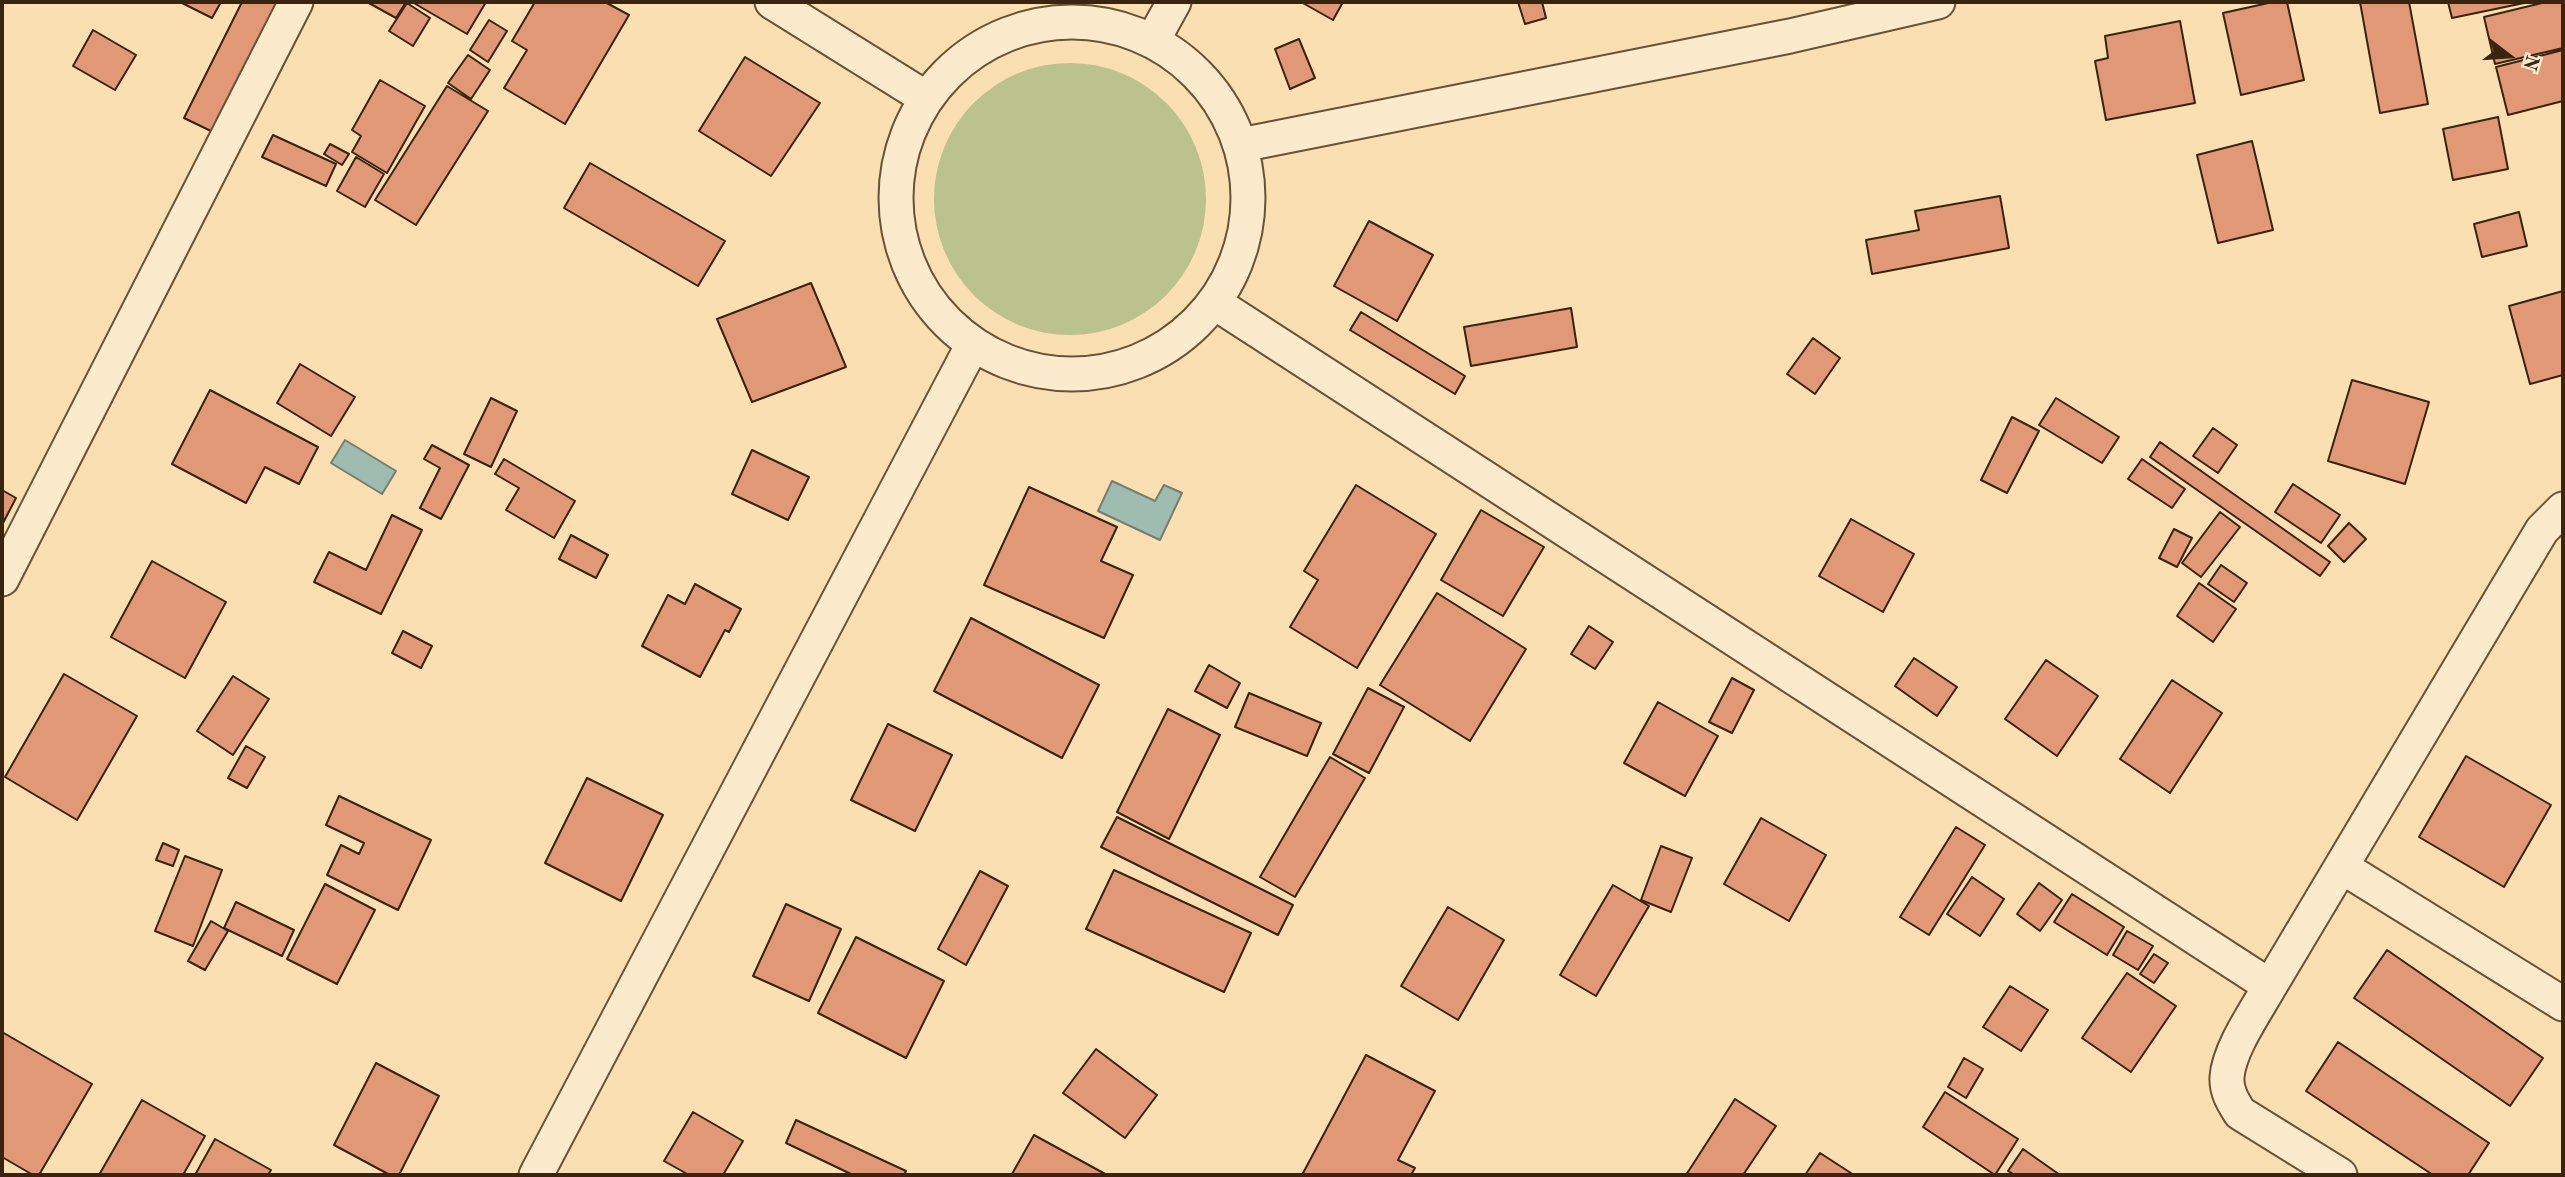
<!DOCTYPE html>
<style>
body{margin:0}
#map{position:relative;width:2565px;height:1177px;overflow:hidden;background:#f9dfb1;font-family:"Old Standard TT",serif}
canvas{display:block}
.frame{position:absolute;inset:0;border:4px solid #39240f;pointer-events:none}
.north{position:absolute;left:2474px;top:21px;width:70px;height:70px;-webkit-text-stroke:5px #fbeacc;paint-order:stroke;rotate:107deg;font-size:19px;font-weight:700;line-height:28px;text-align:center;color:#39240f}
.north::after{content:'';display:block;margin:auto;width:24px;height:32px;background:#39240f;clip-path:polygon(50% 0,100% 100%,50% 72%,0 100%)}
</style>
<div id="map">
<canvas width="2565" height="1177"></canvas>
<div class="frame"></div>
<div class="north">N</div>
</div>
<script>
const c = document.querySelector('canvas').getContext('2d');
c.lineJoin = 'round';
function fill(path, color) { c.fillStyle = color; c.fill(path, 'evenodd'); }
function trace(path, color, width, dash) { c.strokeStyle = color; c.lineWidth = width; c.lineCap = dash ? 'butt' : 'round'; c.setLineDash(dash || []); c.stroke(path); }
fill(new Path2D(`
 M934 199a136 136 0 1 1 272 0a136 136 0 1 1-272 0Z`), '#bcc28c');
const water = new Path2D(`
 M345,440L396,471L382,494L331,463Z
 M1112,481L1155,501L1164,485L1182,493L1160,540L1098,511Z`);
fill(water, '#9ebcaf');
trace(water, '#767f6f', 2);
const building = new Path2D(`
 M180,2H221L212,18Z
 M242,2H277L213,132L184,118Z
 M367,2H406L396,18Z
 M412,2H486L467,34Z
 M535,2H605L629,15L565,124L504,88L527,50L512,41Z
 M1301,2H1343L1333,20Z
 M1518,2H1542L1546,18L1525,24Z
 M2273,2H2287L2304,80L2241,95L2223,13Z
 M2360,2H2409L2428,104L2380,113Z
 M2448,2H2529L2452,18Z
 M2546,2H2563V48L2495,64L2484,17Z
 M407,3L430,18L413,46L389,31Z
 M489,20L507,31L488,62L470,50Z
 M2180,21L2195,103L2106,120L2095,61L2108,58L2105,36Z
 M93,30L136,55L115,90L73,66Z
 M1299,39L1315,78L1290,89L1275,49Z
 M2563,50V101L2508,115L2496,67Z
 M468,55L490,70L471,99L448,83Z
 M745,57L820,103L771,176L699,131Z
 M380,80L425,106L387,173L352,152L361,136L352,130Z
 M447,86L488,111L416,225L375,200Z
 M2498,117L2508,169L2453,180L2443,129Z
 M273,135L336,164L326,186L262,157Z
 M2252,141L2273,230L2218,243L2197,155Z
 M330,144L349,154L342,165L324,154Z
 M356,157L384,174L365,207L337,191Z
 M590,163L725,241L698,286L564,208Z
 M2000,196L2009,248L1872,274L1866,240L1919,230L1915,211Z
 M2519,212L2527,246L2482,257L2474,224Z
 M1369,221L1433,255L1397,321L1334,286Z
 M811,283L846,367L752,402L717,319Z
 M2563,291V375L2530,384L2509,306Z
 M1571,308L1577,347L1471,366L1464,327Z
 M1361,312L1465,376L1455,394L1350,330Z
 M1813,338L1840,358L1815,394L1787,374Z
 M300,364L355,397L331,436L277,403Z
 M2352,380L2429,402L2405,484L2328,461Z
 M210,390L318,447L299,484L265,467L246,503L172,464Z
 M491,398L517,411L491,467L464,454Z
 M2056,398L2119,437L2102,463L2039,425Z
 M2012,417L2039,431L2007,493L1981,480Z
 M2213,428L2237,445L2218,473L2193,456Z
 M2160,442L2330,562L2320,576L2150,457Z
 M432,445L469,465L441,519L420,508L440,468L424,459Z
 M752,450L809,477L788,520L732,494Z
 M504,459L575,501L554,538L506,510L519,488L495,474Z
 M2142,459L2185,489L2172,508L2128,479Z
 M2293,484L2340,515L2321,543L2275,512Z
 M1356,485L1436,534L1357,668L1290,627L1318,580L1304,571Z
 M1029,487L1117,527L1101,561L1133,575L1104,638L984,585Z
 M2,490L16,498L2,525Z
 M1481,510L1544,547L1503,616L1441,580Z
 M2220,512L2240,527L2201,577L2182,563Z
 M392,515L422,530L381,614L314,582L329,552L366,570Z
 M1851,519L1914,554L1883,612L1819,576Z
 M2349,523L2366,539L2344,562L2328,546Z
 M2174,529L2192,538L2177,567L2159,558Z
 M571,535L608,555L596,578L559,559Z
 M152,561L226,602L185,678L111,637Z
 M2221,565L2247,583L2234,602L2208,584Z
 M2199,583L2236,609L2213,642L2177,616Z
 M695,584L741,609L729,632L725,630L700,677L642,646L668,595L685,604Z
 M1437,593L1526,649L1470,741L1380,685Z
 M971,618L1099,685L1062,758L934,691Z
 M1589,626L1613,642L1595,669L1571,654Z
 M403,631L432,646L421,668L392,653Z
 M1914,658L1957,687L1937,716L1895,686Z
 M2046,660L2098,696L2057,756L2005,719Z
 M1209,665L1240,683L1227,708L1195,691Z
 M64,674L137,716L77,820L5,777Z
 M233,676L269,699L233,755L197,731Z
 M1732,678L1754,690L1732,733L1709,722Z
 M2172,680L2222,713L2170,793L2120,759Z
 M1368,688L1404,707L1369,773L1333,754Z
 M1249,693L1321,723L1307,756L1235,727Z
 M1658,702L1718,736L1685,796L1624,763Z
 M1168,709L1220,735L1169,839L1117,812Z
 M888,724L952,755L915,831L851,800Z
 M246,746L265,757L247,788L228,778Z
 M2466,756L2551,805L2504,887L2419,837Z
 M1330,757L1365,778L1295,897L1260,877Z
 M587,778L663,815L621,901L545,863Z
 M339,796L431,840L398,910L327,875L341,845L359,854L364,843L326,825Z
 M1117,817L1293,905L1278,935L1101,847Z
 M1761,818L1826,855L1789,921L1724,884Z
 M1956,827L1985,845L1929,935L1900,917Z
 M163,843L179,850L173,866L156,860Z
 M1661,846L1692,858L1671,912L1641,900Z
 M185,856L222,870L193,946L155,931Z
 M1114,870L1251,933L1224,992L1086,929Z
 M980,871L1008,886L966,965L938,949Z
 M1972,877L2004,899L1980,936L1947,914Z
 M2039,883L2062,900L2040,931L2017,914Z
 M325,884L375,910L337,984L287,959Z
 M1613,885L1649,906L1596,996L1560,975Z
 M2072,894L2124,927L2107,955L2054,922Z
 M236,902L294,930L282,956L224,928Z
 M786,904L841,929L809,1001L753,976Z
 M1448,907L1504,940L1458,1020L1401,986Z
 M211,921L228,931L205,970L188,961Z
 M2127,931L2153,946L2138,970L2113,955Z
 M856,937L944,981L906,1058L818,1013Z
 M2387,950L2543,1058L2510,1106L2354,998Z
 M2154,954L2168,963L2154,983L2140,974Z
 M2127,973L2176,1006L2131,1072L2082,1038Z
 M2010,986L2048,1010L2021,1051L1983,1027Z
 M2,1032L92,1084L39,1175H33L2,1157Z
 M2338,1042L2489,1143L2468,1175H2433L2306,1091Z
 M1096,1049L1157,1095L1125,1138L1063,1093Z
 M1366,1055L1435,1091L1398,1160L1415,1168L1411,1175H1302Z
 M1964,1058L1983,1069L1966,1098L1948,1087Z
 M376,1063L439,1096L399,1175H390L334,1145Z
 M1945,1092L2018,1139L1995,1175L1923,1127Z
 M1735,1099L1776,1126L1743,1175H1686Z
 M142,1100L205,1136L183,1175H99Z
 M693,1112L743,1141L723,1175H689L664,1161Z
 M796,1120L906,1171L904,1175H853L786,1143Z
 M1034,1135L1107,1175H1015L1012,1174Z
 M215,1139L271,1170L268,1175H195Z
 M2023,1149L2060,1175H2015L2008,1171Z
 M1820,1153L1854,1175H1805Z`);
fill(building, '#e09876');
trace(building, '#39240f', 2);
const street = new Path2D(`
 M772,2L926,98
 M896 198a176 176 0 1 1 352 0a176 176 0 1 1-352 0Z
 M1153,40L1174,2
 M1241,145L1790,36L1938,2
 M1215,303L2270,986
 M2,579L296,2
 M2342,867L2563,1004
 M536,1175L972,346
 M2340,1175L2240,1113C2233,1102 2226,1091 2227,1077C2229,1049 2256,1011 2270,986L2542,530L2563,509`);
trace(street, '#695338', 37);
trace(street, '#fbeacc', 33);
</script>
